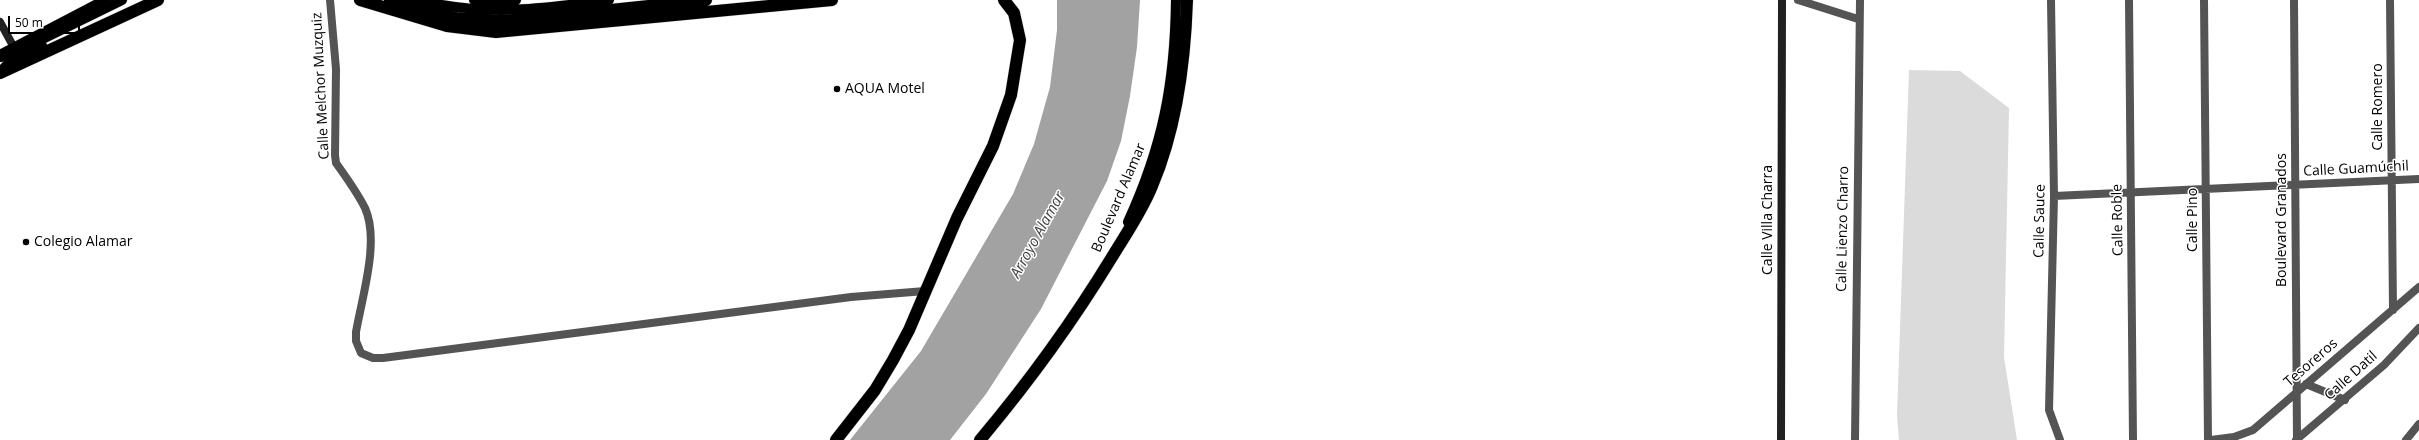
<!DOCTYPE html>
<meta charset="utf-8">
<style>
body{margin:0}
#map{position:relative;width:2419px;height:440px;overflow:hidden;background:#fff;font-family:"Open Sans",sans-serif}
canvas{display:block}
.scale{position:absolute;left:8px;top:16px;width:72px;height:18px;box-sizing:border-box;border:2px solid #000;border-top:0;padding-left:5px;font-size:12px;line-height:14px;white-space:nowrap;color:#000;-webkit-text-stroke:3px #fff;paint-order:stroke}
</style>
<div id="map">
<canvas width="2419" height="440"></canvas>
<div class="scale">50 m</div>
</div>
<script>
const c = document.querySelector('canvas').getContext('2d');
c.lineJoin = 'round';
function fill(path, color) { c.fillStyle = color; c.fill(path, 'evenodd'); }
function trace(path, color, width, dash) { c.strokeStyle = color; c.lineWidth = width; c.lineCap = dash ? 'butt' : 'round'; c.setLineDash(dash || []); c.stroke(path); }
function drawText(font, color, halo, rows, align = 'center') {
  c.font = font + ' "Open Sans",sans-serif'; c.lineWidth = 3; c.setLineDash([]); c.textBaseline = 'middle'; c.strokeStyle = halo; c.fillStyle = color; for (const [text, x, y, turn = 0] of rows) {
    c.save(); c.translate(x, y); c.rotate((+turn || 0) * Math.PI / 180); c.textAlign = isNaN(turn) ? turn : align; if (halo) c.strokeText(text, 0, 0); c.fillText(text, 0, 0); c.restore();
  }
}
fill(new Path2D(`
 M1909,70L1960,71L2009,108L2004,357L2017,440H1899L1897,415Z`), '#dbdbdb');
fill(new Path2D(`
 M1057,0H1140L1137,47L1130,96L1121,141L1107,181L1041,309L986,394L950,440H850L921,351L1013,194L1034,144L1050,87L1057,30Z`), '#a2a2a2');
const primary = new Path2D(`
 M418,0C486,17 541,9 609,0
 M474,0L497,3L516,0
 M0,55L105,0
 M0,72L24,48L122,0
 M1128,222C1163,146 1175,83 1176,0`);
const highway = new Path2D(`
 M360,0L447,26L496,32L832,0
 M390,0L456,18L505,21L706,0
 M0,56L28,51L41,46
 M0,73L158,0
 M836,440L875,390L893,360L909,330L957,218L993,146L1011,95L1020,40L1014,13L1004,0
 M980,440C1028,383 1073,321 1112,257C1126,234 1142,211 1152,186C1177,127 1185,63 1187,0`);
trace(primary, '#dbdbdb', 11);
trace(highway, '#dbdbdb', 13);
trace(new Path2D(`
 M330,0L336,69L335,155L336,163C346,177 357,192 365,208C380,241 362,297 356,332V341L361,353L373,358H383L851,297L925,291
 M1798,0L1858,19
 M2051,0L2054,196L2049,410L2060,440
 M2129,0L2133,440
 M2204,0L2208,440
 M2294,0L2297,440
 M2390,0L2393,310
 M2054,196L2419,179
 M2306,384L2345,400
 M1855,440L1860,0
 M2211,440L2234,437L2253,430L2419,287
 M2296,440L2384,365L2419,328
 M2406,440L2419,424`), '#545454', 8);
trace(new Path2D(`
 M0,22L17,53
 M1781,440L1782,0`), '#212121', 8);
trace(primary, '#000', 10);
trace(highway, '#000', 12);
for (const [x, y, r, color] of [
 [837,89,4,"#000"],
 [26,242,4,"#000"]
]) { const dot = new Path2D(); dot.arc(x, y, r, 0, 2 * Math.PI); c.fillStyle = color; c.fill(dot); trace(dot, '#fff', 1.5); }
drawText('14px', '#000', '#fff', [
 ["Calle Melchor Muzquiz",321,86,-93],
 ["Calle Romero",2378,107,-90],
 ["Calle Guamúchil",2356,169,-3],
 ["Boulevard Alamar",1119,198,-67],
 ["Calle Villa Charra",1768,220,-90],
 ["Calle Roble",2118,220,-91],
 ["Calle Pino",2193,220,-90],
 ["Boulevard Granados",2282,220,-90],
 ["Calle Sauce",2040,221,-89],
 ["Calle Lienzo Charro",1843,229,-89],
 ["Tesoreros",2311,363,-41],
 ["Calle Datil",2351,376,-42]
]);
drawText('14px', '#000', '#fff', [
 ["AQUA Motel",845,89],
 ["Colegio Alamar",34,242]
], 'left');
drawText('italic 15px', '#434343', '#fff', [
 ["Arroyo Alamar",1038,235,-61]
]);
</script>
